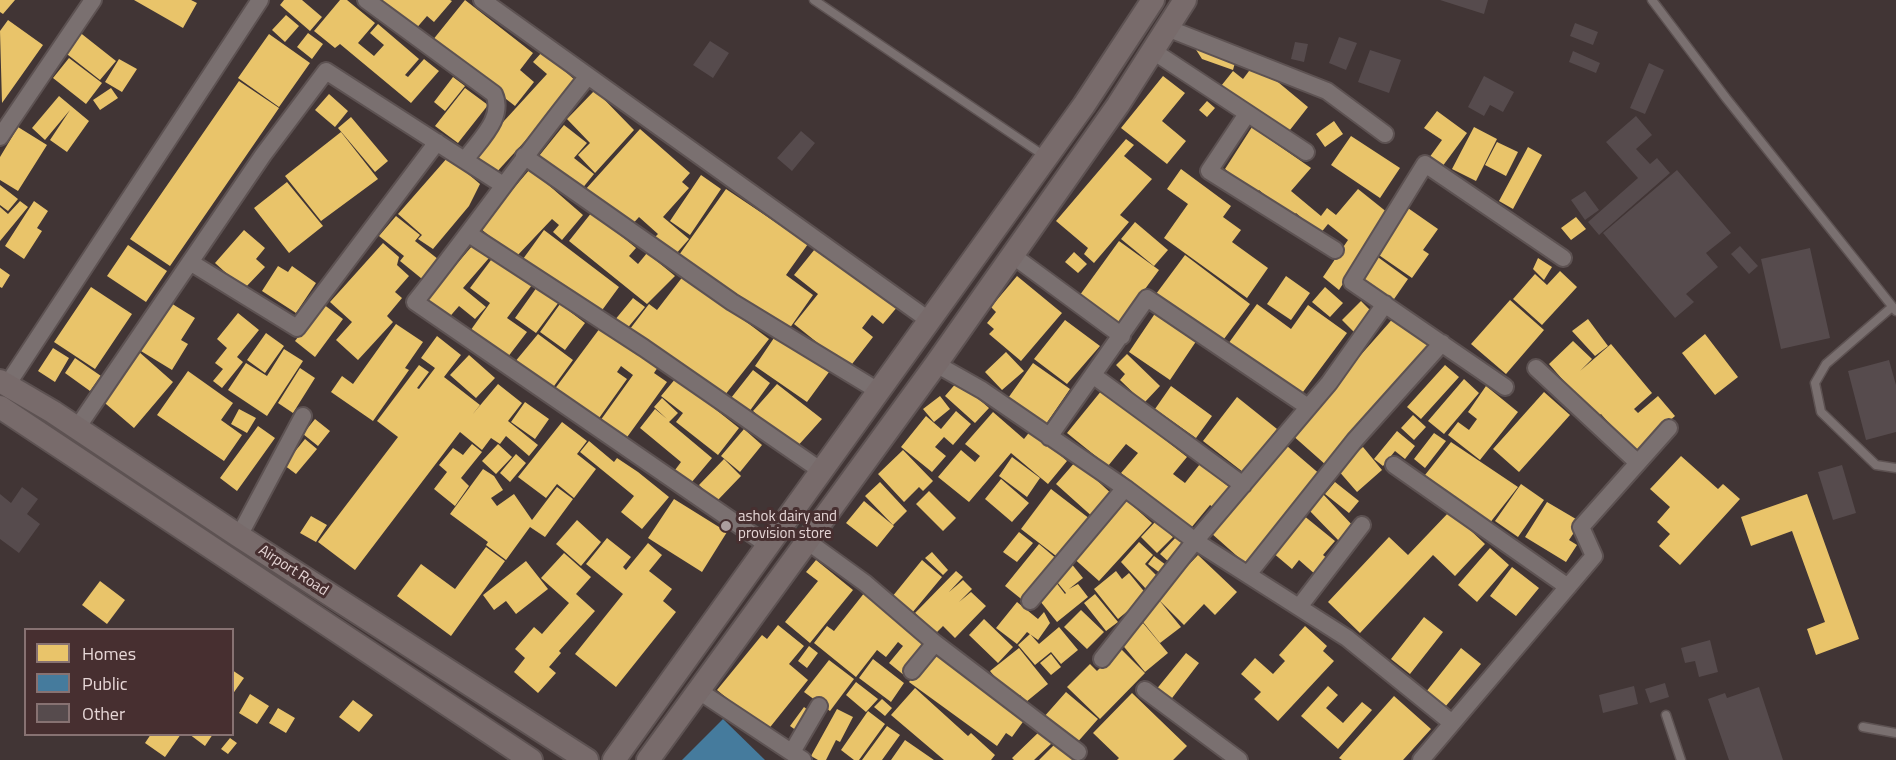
<!DOCTYPE html>
<style>
body{margin:0}
#map{position:relative;width:1896px;height:760px;overflow:hidden;background:#413535;font-family:"Titillium Web",sans-serif}
canvas{display:block}
.legend{position:absolute;left:24px;top:628px;width:210px;height:108px;box-sizing:border-box;background:#472f30;border:2px solid #877272;margin:0;padding:8px 10px;list-style:none;font-size:18px;color:#e6d6d6}
.legend li{display:flex;align-items:center;gap:12px;height:30px}
.legend b{width:30px;border:2px solid #877272}
</style>
<div id="map">
<canvas width="1896" height="760"></canvas>
<ul class="legend">
<li><b style="height:16px;background:#e9c46a"></b>Homes</li>
<li><b style="height:16px;background:#457b9d"></b>Public</li>
<li><b style="height:16px;background:#564b4d"></b>Other</li>
</ul>
</div>
<script>
const c = document.querySelector('canvas').getContext('2d');
c.lineJoin = 'round';
function fill(path, color) { c.fillStyle = color; c.fill(path, 'evenodd'); }
function trace(path, color, width, dash) { c.strokeStyle = color; c.lineWidth = width; c.lineCap = dash ? 'butt' : 'round'; c.setLineDash(dash || []); c.stroke(path); }
function drawText(font, color, halo, rows, align = 'center') {
  c.font = font + ' "Titillium Web",sans-serif'; c.lineWidth = 6; c.setLineDash([]); c.textBaseline = 'middle'; c.strokeStyle = halo; c.fillStyle = color; for (const [text, x, y, turn = 0] of rows) {
    c.save(); c.translate(x, y); c.rotate((+turn || 0) * Math.PI / 180); c.textAlign = isNaN(turn) ? turn : align; if (halo) c.strokeText(text, 0, 0); c.fillText(text, 0, 0); c.restore();
  }
}
fill(new Path2D(`
 M0,0H15L3,14L0,12Z
 M134,0H191L197,3L183,28Z
 M284,0H302L322,17L310,31L280,5Z
 M340,0H347L375,23L358,43L374,56L384,45L370,33L378,24L419,59L405,75L408,77L424,59L439,71L411,103L340,44L335,48L314,31Z
 M377,0H450L452,1L434,22L427,16L414,31Z
 M465,0L533,53L520,70L534,82L515,106L432,41Z
 M286,15L299,26L285,42L272,30Z
 M8,20L43,45L2,103L0,31Z
 M78,31L116,61L100,80L63,51Z
 M308,33L323,44L312,59L297,47Z
 M269,34L310,63L279,107L238,78Z
 M1193,45L1236,59L1233,70L1202,59Z
 M543,51L578,83L494,175L472,156L547,74L533,62Z
 M69,58L102,83L86,104L53,78Z
 M119,59L137,69L122,92L105,82Z
 M1255,63L1308,107L1286,135L1221,86L1233,71L1243,79Z
 M1163,76L1185,93L1162,121L1186,141L1167,164L1121,128Z
 M453,77L465,86L445,111L434,102Z
 M239,81L279,108L170,266L130,239Z
 M111,88L118,98L100,110L93,100Z
 M465,88L488,105L458,143L435,126Z
 M595,90L634,130L595,173L578,155L590,143L567,119Z
 M329,94L348,111L335,127L315,110Z
 M59,96L89,121L67,152L50,140L70,110L45,140L32,128Z
 M1207,101L1215,108L1207,117L1199,110Z
 M1437,111L1467,133L1442,167L1429,158L1442,140L1424,128Z
 M351,117L388,161L375,172L338,128Z
 M1334,121L1343,134L1325,147L1316,134Z
 M564,125L587,143L574,158L594,174L581,190L539,156Z
 M18,127L47,145L18,191L0,180V157Z
 M1252,127L1311,168L1291,191L1321,216L1327,208L1336,215L1358,189L1388,213L1339,290L1323,277L1348,240L1328,224L1320,234L1296,213L1291,218L1259,190L1255,194L1225,169Z
 M1474,127L1497,139L1476,181L1452,169Z
 M640,129L690,173L682,182L689,188L663,217L689,239L675,255L655,237L658,234L639,217L629,228L585,190Z
 M341,132L378,179L321,221L285,176Z
 M1351,136L1400,168L1380,198L1331,165Z
 M1126,139L1134,145L1124,156L1152,179L1120,215L1129,222L1094,263L1084,254L1088,248L1056,221Z
 M1497,142L1518,152L1506,176L1485,165Z
 M1528,147L1542,155L1513,209L1499,201Z
 M448,157L480,184L469,206L433,249L418,239L422,235L398,214Z
 M530,169L583,215L562,240L553,232L559,225L552,219L515,258L480,228Z
 M1181,169L1231,206L1223,217L1241,230L1232,242L1268,268L1247,298L1164,238L1188,204L1167,189Z
 M701,175L721,189L690,235L670,221Z
 M287,182L323,226L289,253L254,208Z
 M0,185L18,199L8,211L0,205Z
 M726,189L808,244L786,275L813,295L787,332L679,255Z
 M20,201L28,207L0,241V207L8,214Z
 M34,201L48,211L37,228L42,231L24,259L5,246Z
 M1405,206L1438,229L1423,250L1429,254L1412,278L1373,251Z
 M592,212L636,248L629,256L638,264L647,253L675,276L647,304L569,241Z
 M396,216L420,235L415,241L443,263L427,283L400,261L404,256L379,236Z
 M1576,217L1586,229L1571,240L1561,228Z
 M1135,222L1168,250L1154,266L1121,239Z
 M244,230L265,248L256,259L265,267L244,289L215,263Z
 M544,230L619,287L600,313L523,259Z
 M1119,241L1159,270L1117,327L1077,299Z
 M383,243L399,257L397,265L409,276L395,292L402,298L387,316L393,322L358,360L336,340L352,322L330,302Z
 M819,244L898,306L883,324L872,315L862,328L873,337L849,368L794,324L818,294L794,275Z
 M128,245L167,271L146,302L107,276Z
 M473,245L489,258L463,288L486,307L475,319L459,306L446,321L424,302Z
 M1074,252L1087,264L1078,273L1065,262Z
 M1185,255L1250,304L1221,343L1156,294Z
 M1375,255L1408,279L1392,302L1358,278Z
 M494,256L532,285L507,318L527,332L504,362L468,334L490,303L470,288Z
 M1538,258L1552,267L1544,280L1533,269Z
 M278,266L288,272L292,266L316,283L296,313L262,291Z
 M0,268L10,275L2,288L0,287Z
 M1560,271L1577,287L1542,325L1513,299L1535,274L1547,285Z
 M684,275L769,339L721,400L630,329L649,304L657,310Z
 M1017,276L1062,313L1021,361L989,334L994,329L987,323L996,312L991,307Z
 M1286,276L1310,293L1291,320L1267,304Z
 M91,287L132,314L95,369L54,342Z
 M537,287L559,302L536,333L515,318Z
 M1325,287L1343,303L1330,317L1312,302Z
 M633,298L645,307L625,331L614,321Z
 M166,300L195,318L181,340L188,344L172,370L136,348Z
 M1510,300L1544,330L1506,374L1471,344Z
 M1361,301L1374,314L1355,333L1342,320Z
 M323,304L343,319L315,357L295,341Z
 M560,304L585,323L565,350L540,332Z
 M1257,304L1291,329L1308,305L1347,333L1300,396L1228,344Z
 M1156,312L1197,340L1170,380L1129,352Z
 M238,313L259,330L237,357L243,362L222,388L213,381L223,369L215,363L227,348L217,339Z
 M1396,315L1431,347L1326,465L1291,434Z
 M1588,319L1608,346L1595,356L1572,331Z
 M1065,320L1100,346L1067,384L1034,359Z
 M396,324L423,342L405,368L409,370L373,421L331,392L342,376L353,384Z
 M600,328L658,367L654,373L667,382L625,440L600,421L633,375L621,366L617,372L627,379L597,421L554,390Z
 M266,333L284,346L265,373L247,360Z
 M538,334L573,360L549,393L514,363Z
 M1705,334L1738,377L1715,395L1682,353Z
 M776,335L829,372L807,402L755,366Z
 M437,336L461,355L444,377L480,405L472,415L498,384L522,403L508,421L538,445L529,456L506,436L500,444L491,438L482,450L460,432L355,570L318,542L398,437L377,421L419,365L429,372L417,388L419,389L435,368L421,358Z
 M1573,341L1592,359L1580,371L1611,344L1652,393L1634,409L1638,413L1658,396L1675,416L1634,452L1601,414L1596,418L1549,364Z
 M53,348L69,358L55,382L38,371Z
 M284,349L303,361L267,416L228,390L246,363L267,376Z
 M138,351L173,382L134,428L99,398Z
 M1006,352L1024,371L1002,390L985,372Z
 M1127,354L1160,386L1144,403L1120,380L1125,374L1116,365Z
 M469,355L495,378L476,398L450,375Z
 M75,358L101,376L90,391L65,373Z
 M1033,363L1070,389L1044,427L1006,401Z
 M1445,365L1459,377L1421,419L1407,407Z
 M300,368L315,378L293,413L278,403Z
 M753,370L770,383L749,412L731,398Z
 M188,371L233,403L221,420L242,435L224,461L157,415Z
 M676,378L739,428L718,455L676,422L683,413L661,396Z
 M1464,379L1479,393L1444,434L1428,421Z
 M958,381L989,408L975,423L945,396Z
 M777,384L822,419L795,449L753,411Z
 M1171,386L1212,416L1196,438L1155,409Z
 M1486,386L1518,412L1480,460L1448,435L1458,422L1469,430L1477,419L1468,412Z
 M1102,390L1187,457L1173,474L1185,483L1200,464L1229,487L1213,507L1210,505L1191,528L1121,473L1138,453L1126,444L1108,466L1067,433Z
 M1544,392L1570,415L1519,472L1493,449Z
 M940,396L950,409L934,422L923,409Z
 M1237,397L1277,429L1243,472L1203,441Z
 M662,398L678,413L669,422L712,458L691,483L675,470L681,462L640,428L655,409L667,419L654,407Z
 M525,402L549,419L535,439L511,422Z
 M239,409L256,418L247,433L231,424Z
 M956,411L971,424L953,445L944,437L935,447L946,456L932,472L901,447L926,416L941,429Z
 M993,412L1024,439L1031,430L1067,461L1048,484L1011,453L969,502L938,477L961,450L975,462L980,456L965,444Z
 M1413,415L1426,427L1414,440L1401,428Z
 M315,419L330,431L318,446L303,434Z
 M562,422L587,441L577,454L596,469L574,498L557,484L546,498L518,477Z
 M258,426L275,438L237,491L220,478Z
 M744,429L762,445L740,472L721,456Z
 M1397,431L1415,446L1405,459L1395,451L1383,466L1374,459Z
 M1434,433L1446,441L1425,468L1414,459Z
 M305,439L317,449L296,474L284,465Z
 M589,441L614,462L617,458L638,472L669,497L642,529L621,512L634,496L580,452Z
 M1451,442L1518,487L1489,524L1425,475Z
 M472,444L482,452L461,478L469,486L455,506L434,489L447,472L439,465L453,448L463,455Z
 M498,444L512,457L496,474L482,461Z
 M1287,446L1322,476L1246,564L1211,533Z
 M1363,447L1382,470L1357,492L1337,469Z
 M903,450L933,481L923,491L919,487L904,502L878,474Z
 M516,454L526,463L510,482L500,473Z
 M1681,456L1718,489L1723,484L1740,499L1680,565L1659,546L1670,534L1657,522L1670,507L1650,489Z
 M1012,457L1040,478L1027,497L999,476Z
 M724,459L741,476L716,502L699,485Z
 M1076,461L1115,497L1095,519L1056,484Z
 M483,469L494,476L503,490L491,498L497,506L514,494L532,520L557,487L573,499L545,537L530,527L506,560L486,545L488,542L450,514Z
 M1001,479L1029,503L1012,522L985,499Z
 M880,482L907,511L893,525L865,496Z
 M1335,482L1359,501L1349,513L1325,494Z
 M1521,484L1544,500L1518,537L1495,521Z
 M1051,489L1090,519L1060,559L1021,529Z
 M929,491L956,518L943,531L916,504Z
 M1322,493L1355,528L1340,542L1307,508Z
 M1807,494L1859,639L1816,655L1807,629L1825,622L1792,531L1751,546L1741,517Z
 M1123,497L1152,523L1099,581L1070,555Z
 M674,499L727,532L702,572L648,538Z
 M864,501L894,526L877,547L846,523Z
 M1547,502L1581,522L1569,540L1577,545L1566,562L1525,537Z
 M1450,511L1485,544L1455,576L1433,555L1360,633L1328,602L1389,537L1408,555Z
 M1303,515L1335,541L1323,555L1329,560L1316,575L1299,560L1292,569L1272,552Z
 M311,516L327,525L316,542L300,533Z
 M577,520L601,542L581,566L556,544Z
 M1156,521L1173,537L1157,553L1141,537Z
 M1019,532L1033,543L1017,562L1003,552Z
 M1178,535L1187,545L1170,563L1160,554Z
 M607,538L631,557L623,567L626,570L648,543L662,555L649,571L672,589L663,601L676,612L616,687L575,654L623,594L586,564Z
 M1139,542L1153,555L1145,564L1159,578L1147,590L1121,562Z
 M1039,544L1058,560L1025,602L1005,586Z
 M486,547L505,561L451,636L397,596L421,564L455,589Z
 M1490,548L1509,565L1477,602L1458,585Z
 M932,552L948,570L943,575L925,558Z
 M564,553L591,577L576,594L595,611L559,651L561,653L549,667L556,673L538,693L514,672L525,658L515,649L534,627L542,634L569,603L541,578Z
 M1198,555L1237,592L1215,615L1204,604L1184,625L1157,598Z
 M1154,556L1166,565L1160,573L1148,564Z
 M816,560L853,590L810,643L785,622L818,581L806,572Z
 M922,560L942,577L912,613L892,597Z
 M526,561L548,589L516,614L506,601L494,610L483,595Z
 M1070,562L1083,578L1069,589L1078,584L1088,597L1057,622L1036,596L1055,581L1065,594L1066,593L1053,577Z
 M1512,567L1539,588L1516,616L1490,596Z
 M956,571L963,577L949,592L963,580L972,589L959,602L971,592L986,606L955,638L943,626L936,633L915,613Z
 M1116,571L1122,579L1129,573L1147,595L1118,619L1094,589Z
 M100,581L125,600L107,624L82,605Z
 M865,592L930,646L905,676L889,663L903,646L898,642L886,657L877,650L856,677L814,643L827,626L834,631Z
 M1095,594L1118,622L1106,631L1084,603Z
 M1159,600L1181,627L1160,643L1139,617Z
 M1017,602L1038,619L1044,612L1050,623L1038,640L1027,632L1017,644L996,628Z
 M1081,610L1104,632L1087,649L1064,627Z
 M1424,617L1443,632L1410,674L1391,659Z
 M984,619L1013,647L998,663L969,635Z
 M1143,623L1168,653L1145,672L1120,642Z
 M778,625L804,646L789,664L808,680L767,731L717,690L762,635L767,639Z
 M1305,626L1327,646L1323,651L1334,661L1278,721L1254,699L1261,692L1241,674L1255,658L1273,674L1285,661L1279,655Z
 M1059,627L1078,650L1061,664L1051,652L1035,665L1018,645L1030,634L1039,644Z
 M809,646L818,653L807,668L798,661Z
 M1019,648L1048,684L1026,702L1020,695L1014,700L990,671Z
 M1120,648L1145,673L1100,719L1067,687L1090,664L1097,671Z
 M1461,648L1481,664L1445,707L1426,692Z
 M932,651L1025,719L1012,737L1006,733L997,746L909,682Z
 M1186,653L1199,663L1169,702L1155,691Z
 M1051,654L1061,667L1051,675L1040,663Z
 M873,659L904,683L891,702L859,678Z
 M829,660L854,679L830,711L804,692Z
 M232,670L244,678L232,695Z
 M856,682L878,699L866,712L846,695Z
 M1328,686L1338,695L1326,708L1343,723L1362,702L1372,710L1338,749L1301,716Z
 M915,688L968,736L971,733L995,755L991,760H944L891,715Z
 M1066,692L1098,719L1075,745L1043,718Z
 M1132,693L1187,746L1173,760H1117L1119,758L1093,733Z
 M250,694L269,706L257,724L239,713Z
 M1394,696L1431,729L1403,760H1342L1339,758Z
 M882,699L892,708L885,716L874,707Z
 M353,700L373,715L359,732L339,717Z
 M804,707L813,714L800,733L790,726Z
 M278,708L295,718L286,733L269,723Z
 M837,709L853,717L840,742L836,740L826,760H818L811,756Z
 M868,711L885,724L859,760H854L841,750Z
 M887,726L900,735L882,760H862Z
 M1041,730L1052,743L1034,760H1014L1012,758Z
 M151,734H181L165,757L145,743Z
 M189,734H213L205,746Z
 M230,738L237,743L228,754L221,749Z
 M905,740L934,760H891Z
 M1057,742L1075,760H1039Z`), '#e9c46a');
fill(new Path2D(`
 M723,719L765,760H682Z`), '#457b9d');
fill(new Path2D(`
 M1440,0H1488L1484,14Z
 M1575,23L1598,32L1593,45L1570,36Z
 M1339,37L1357,43L1346,70L1329,63Z
 M710,41L729,53L713,78L693,65Z
 M1295,42L1308,44L1304,62L1291,59Z
 M1370,50L1401,60L1389,93L1358,82Z
 M1573,51L1600,63L1596,73L1569,62Z
 M1649,63L1664,70L1645,114L1630,108Z
 M1484,76L1514,92L1503,112L1490,105L1484,116L1468,107Z
 M1636,116L1652,135L1636,149L1650,164L1657,158L1670,173L1599,235L1588,222L1638,178L1606,142Z
 M801,131L815,143L792,171L777,158Z
 M1677,170L1731,233L1706,253L1718,267L1686,294L1694,302L1675,318L1603,233Z
 M1585,191L1599,210L1585,220L1571,200Z
 M1740,246L1758,266L1749,274L1731,254Z
 M1810,248L1830,338L1781,349L1761,259Z
 M1889,360L1896,385V432L1866,440L1848,371Z
 M1842,465L1856,513L1833,520L1818,472Z
 M22,487L38,499L27,514L40,524L19,553L0,539V494L11,503Z
 M1710,640L1718,672L1699,677L1695,661L1685,663L1681,648Z
 M1665,683L1669,697L1650,703L1645,689Z
 M1634,686L1638,704L1603,713L1599,695Z
 M1759,687L1783,760H1729L1708,699L1725,693L1727,698Z`), '#564b4d');
const lane = new Path2D(`
 M814,0L1046,157
 M1652,0L1726,98L1896,311
 M1892,307L1826,364L1815,383L1821,412L1876,465L1896,468
 M1666,715L1681,760
 M1863,727L1896,733`);
const street = new Path2D(`
 M366,0L494,94C505,118 479,140 465,160
 M482,0L930,321
 M1167,28L1327,91L1385,134
 M1153,51L1306,152
 M588,76C528,150 474,228 415,302L769,546
 M1247,114L1209,171L1335,250
 M0,137L93,0
 M524,156L732,302L880,392
 M469,234L644,348L823,472
 M1012,255L1122,336
 M190,262L297,328L437,142
 M936,364L982,390L1125,488L1195,541L1347,638L1452,723
 M1536,368L1638,463
 M1094,376L1243,485
 M7,385L260,0
 M1505,387L1352,282L1425,164L1563,258
 M77,428L263,155L326,71L503,185
 M1049,437L1147,298L1308,407
 M1394,465L1568,587
 M239,536L303,416
 M807,541L865,583L935,643L1078,752
 M1249,573L1355,440L1442,343
 M1030,601L1125,488
 M1299,607L1362,525
 M1102,659L1195,541L1329,383L1385,304
 M912,671L935,643
 M1145,690L1239,760
 M699,691L803,760
 M792,752L819,706
 M1421,760L1594,556L1581,527L1669,428`);
const secondary = new Path2D(`
 M0,381L53,412L239,536L587,760
 M0,407L531,760
 M614,760L1084,105L1153,0
 M648,760L936,364L1118,105L1185,0`);
trace(lane, '#5d5252', 11);
trace(street, '#5d5252', 20);
trace(secondary, '#5d5252', 26);
trace(lane, '#7a7070', 8);
trace(street, '#7a7070', 16);
trace(secondary, '#786b6b', 22);
for (const [x, y, r, color] of [
 [726,526,6,"#ac9e9e"]
]) { const dot = new Path2D(); dot.arc(x, y, r, 0, 2 * Math.PI); c.fillStyle = color; c.fill(dot); trace(dot, '#472f30', 2); }
drawText('15px', '#e6d6d6', '#472f30', [
 ["ashok dairy and",738,517],
 ["provision store",738,534]
], 'left');
drawText('15px', '#e6d6d6', '#472f30', [
 ["Airport Road",293,571,33]
]);
</script>
